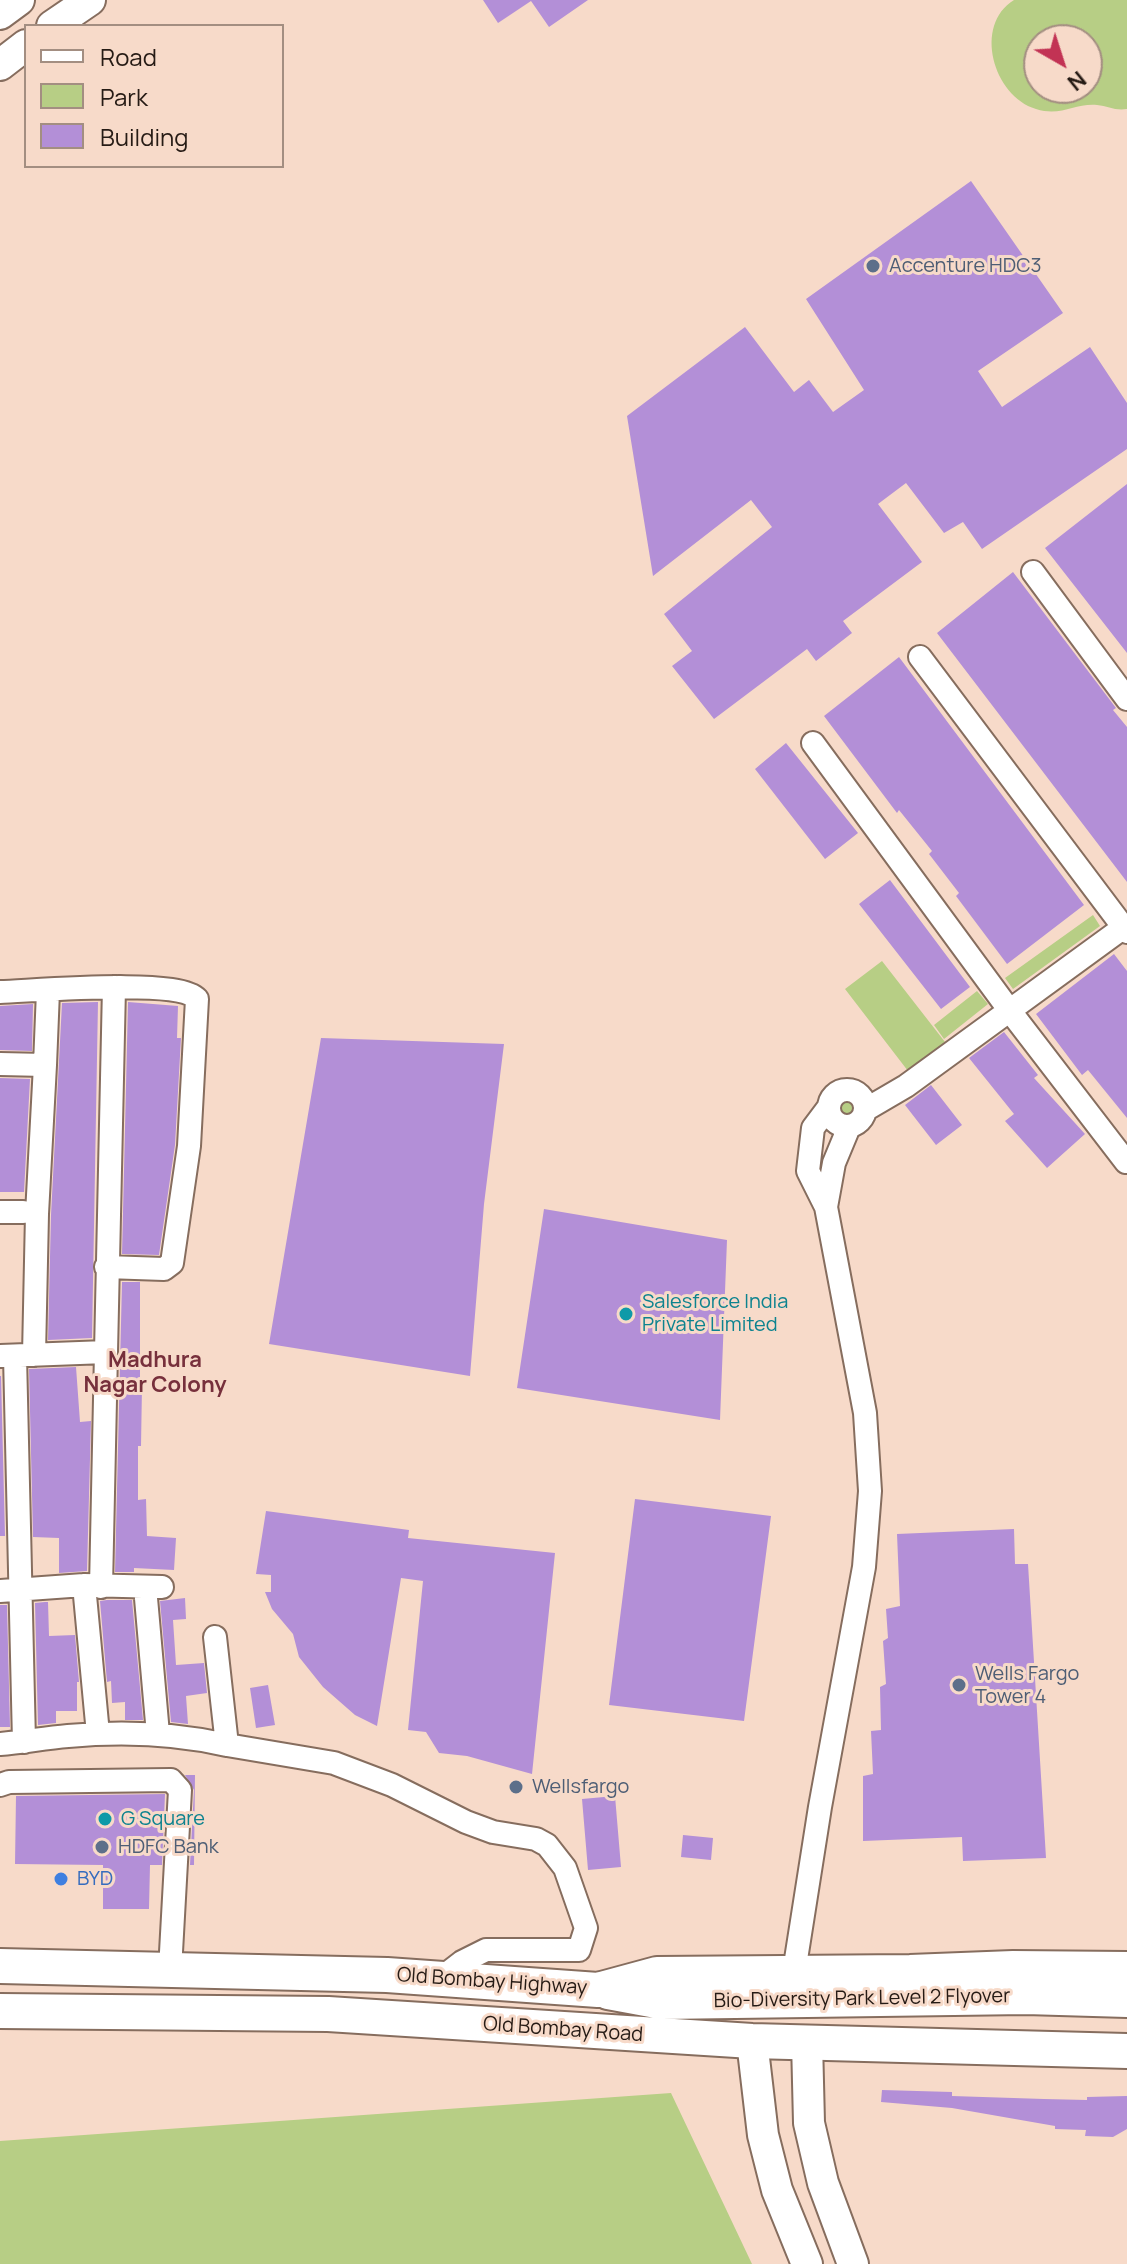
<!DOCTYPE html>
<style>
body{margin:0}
#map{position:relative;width:1127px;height:2264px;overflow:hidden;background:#f7dac9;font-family:Manrope,sans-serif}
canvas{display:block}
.legend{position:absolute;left:24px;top:24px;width:260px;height:144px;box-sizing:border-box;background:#f7dac9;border:2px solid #a38e81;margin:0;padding:10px 14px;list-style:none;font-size:24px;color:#261b15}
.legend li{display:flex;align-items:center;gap:16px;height:40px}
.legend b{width:40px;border:2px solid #a38e81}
.north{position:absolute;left:1023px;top:24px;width:80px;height:80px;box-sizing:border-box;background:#f7dac9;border:2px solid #a38e81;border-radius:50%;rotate:141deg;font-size:22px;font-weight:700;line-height:32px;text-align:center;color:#261b15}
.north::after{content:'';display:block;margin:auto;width:28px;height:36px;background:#c23354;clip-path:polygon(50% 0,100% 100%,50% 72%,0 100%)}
</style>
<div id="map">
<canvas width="1127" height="2264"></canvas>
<ul class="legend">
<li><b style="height:10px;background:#fff"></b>Road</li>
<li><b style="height:22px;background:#b7ce85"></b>Park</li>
<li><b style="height:22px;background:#b38fd7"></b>Building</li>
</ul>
<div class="north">N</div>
</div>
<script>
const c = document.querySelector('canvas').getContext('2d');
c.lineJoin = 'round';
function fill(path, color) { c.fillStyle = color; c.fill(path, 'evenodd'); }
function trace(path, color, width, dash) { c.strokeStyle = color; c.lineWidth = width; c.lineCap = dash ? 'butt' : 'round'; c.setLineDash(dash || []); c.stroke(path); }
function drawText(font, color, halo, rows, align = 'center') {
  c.font = font + ' Manrope,sans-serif'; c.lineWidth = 6; c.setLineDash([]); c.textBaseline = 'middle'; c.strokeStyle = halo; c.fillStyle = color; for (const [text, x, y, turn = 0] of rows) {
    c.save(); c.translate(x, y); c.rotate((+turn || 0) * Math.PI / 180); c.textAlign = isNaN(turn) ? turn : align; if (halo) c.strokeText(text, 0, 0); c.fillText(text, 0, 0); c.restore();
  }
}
fill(new Path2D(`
 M1014,0H1127V109C1115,111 1108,106 1097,105C1075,103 1061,117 1036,109C993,96 973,25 1014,0ZM1039,40H1087V88H1039Z
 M1093,915L1100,926L1013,989L1005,978Z
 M882,961L945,1042L908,1071L845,989Z
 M977,991L988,1004L944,1039L934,1025Z
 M834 1110a11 11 0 1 1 22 0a11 11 0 1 1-22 0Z
 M671,2093L752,2264H0V2141Z`), '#b7ce85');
fill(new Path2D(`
 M483,0H588L549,27L531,1L498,23Z
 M971,181L1063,313L978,371L1002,407L1090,347L1127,403V449L982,549L963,522L944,533L906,483L878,504L922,562L843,621L852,633L816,661L807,649L714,719L672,666L692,651L664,614L772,527L751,500L653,576L627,416L745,327L794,392L809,380L833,412L864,390L806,299Z
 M1127,484V653L1045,548Z
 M1013,572L1116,708L1113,710L1127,727V882L937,633Z
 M899,657L1084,905L1007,964L956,896L959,893L929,854L932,851L899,810L897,813L824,716Z
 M786,743L858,833L825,859L755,769Z
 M890,880L970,987L941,1009L859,904Z
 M1114,954L1127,971V1118L1088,1070L1082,1075L1036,1014Z
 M98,1002L92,1338L48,1340L51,1215L62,1003Z
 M128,1002L178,1006L177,1038H181L175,1145L159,1255L122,1254Z
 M33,1004L32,1051L0,1050V1006Z
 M1004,1032L1038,1075L1034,1078L1085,1134L1047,1168L1005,1121L1014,1114L969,1058Z
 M321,1038L504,1044L484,1204L470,1376L269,1344Z
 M0,1078L30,1079L24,1192H0Z
 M931,1085L962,1125L936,1145L905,1105Z
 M544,1209L727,1240L720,1420L517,1388Z
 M122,1282H140V1386H142L141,1446H138V1500L146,1499L147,1536L176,1538L174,1570L134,1568V1572H115Z
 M76,1367L80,1422L91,1421L87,1571L59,1573V1538L33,1537L29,1369Z
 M0,1376H1L5,1536H0Z
 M635,1499L771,1516L744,1721L609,1705Z
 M266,1511L409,1530L408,1538L555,1553L532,1774L467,1756L439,1753L426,1732L408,1730L423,1581L401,1578L377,1726L355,1715L323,1687L299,1657L293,1634L272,1609L265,1592H271V1575L256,1574Z
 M1014,1529L1015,1564H1028L1046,1858L963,1861L962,1837L863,1841V1776L873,1774L871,1731L881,1730L880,1687L886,1684L883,1641L888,1638L886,1609L900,1606L897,1534Z
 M185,1598L186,1619L173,1620L176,1665L204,1663L207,1693L186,1696L188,1724L171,1722L160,1601Z
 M107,1600H132L143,1720H125V1702L112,1703L111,1681L107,1682L100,1601Z
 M45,1602H48L49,1636L75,1635L79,1682H77V1711H56V1723L38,1725L35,1603Z
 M0,1605H7L10,1727H0Z
 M268,1685L275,1725L256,1728L250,1688Z
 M185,1775H195L194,1865H190L194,1790Z
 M165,1794L162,1865H150L149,1909H103V1865L15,1864L16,1796Z
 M615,1796L621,1867L588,1870L582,1799Z
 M683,1835L713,1838L711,1860L681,1857Z
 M882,2090L952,2092V2096L1044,2099L1087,2100V2097L1127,2096V2129L1113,2137L1085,2136L1086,2130L1055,2129V2126L952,2108L881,2102Z`), '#b38fd7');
const street = new Path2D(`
 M1033,572L1127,699
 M920,657L1127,932
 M813,743L1010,1011L1126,1162
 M0,992C34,991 178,978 197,999L189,1146L172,1263L164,1269L106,1267
 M0,1064L45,1065L48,991
 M829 1108a18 18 0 1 1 36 0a18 18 0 1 1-36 0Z
 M865,1110L906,1086L1127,925
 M826,1207L834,1163L849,1127
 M0,1212H23
 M34,1355L37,1214L45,1065
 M0,1356L106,1352L114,987
 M15,1356L24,1742
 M84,1585L98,1734
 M101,1587L106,1352
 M145,1587L158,1734
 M0,1591L84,1585L162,1587
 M0,1744C23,1742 45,1738 68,1736C122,1731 175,1733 227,1745L215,1637
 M227,1745L334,1763L392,1785L466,1822L493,1832L536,1839L547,1845L565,1868L586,1928L579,1950H486L462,1962L440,1979
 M0,1785L9,1782L171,1780L180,1790L170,1970
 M794,1972L820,1807L864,1567L870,1491L865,1413L826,1207L808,1171L813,1128L828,1108`);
const secondary = new Path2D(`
 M0,14L19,0
 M52,26L90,0
 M0,65L26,45
 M752,2041L763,2135L777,2190L807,2264
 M807,2041L809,2123L823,2183L853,2264`);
const primary = new Path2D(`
 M0,1966L387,1975L598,1990L657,1974L910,1972L1013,1968L1127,1969
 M608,1992L662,2002L1026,1997L1127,2000
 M0,2011L328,2014L752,2041L1127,2051`);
trace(street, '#866d5e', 26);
trace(secondary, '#866d5e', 34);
trace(primary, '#866d5e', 38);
trace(street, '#fff', 22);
trace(secondary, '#fff', 30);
trace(primary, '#fff', 34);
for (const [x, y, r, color] of [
 [873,266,8,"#5c6f8a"],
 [626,1314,8,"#0f9aa8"],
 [959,1685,8,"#5c6f8a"],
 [516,1787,8,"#5c6f8a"],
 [105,1819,8,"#0f9aa8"],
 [102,1847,8,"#5c6f8a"],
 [61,1879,8,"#3f7fe0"]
]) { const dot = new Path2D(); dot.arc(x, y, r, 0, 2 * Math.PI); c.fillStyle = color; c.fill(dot); trace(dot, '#f7dac9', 3); }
drawText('20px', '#4e5e75', '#f7dac9', [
 ["Accenture HDC3",889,266],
 ["Wells Fargo",975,1674],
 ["Tower 4",975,1697],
 ["Wellsfargo",532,1787],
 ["HDFC Bank",118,1847]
], 'left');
drawText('20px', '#0d838f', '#f7dac9', [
 ["Salesforce India",642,1302],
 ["Private Limited",642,1325],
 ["G Square",121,1819]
], 'left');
drawText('20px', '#366cbe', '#f7dac9', [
 ["BYD",77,1879]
], 'left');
drawText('20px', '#261b15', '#f7dac9', [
 ["Old Bombay Highway",492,1982,4],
 ["Bio-Diversity Park Level 2 Flyover",862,1999,-1],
 ["Old Bombay Road",563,2030,4]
]);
drawText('bold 22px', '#77303c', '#f7dac9', [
 ["Madhura",155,1361],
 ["Nagar Colony",155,1386]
]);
</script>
